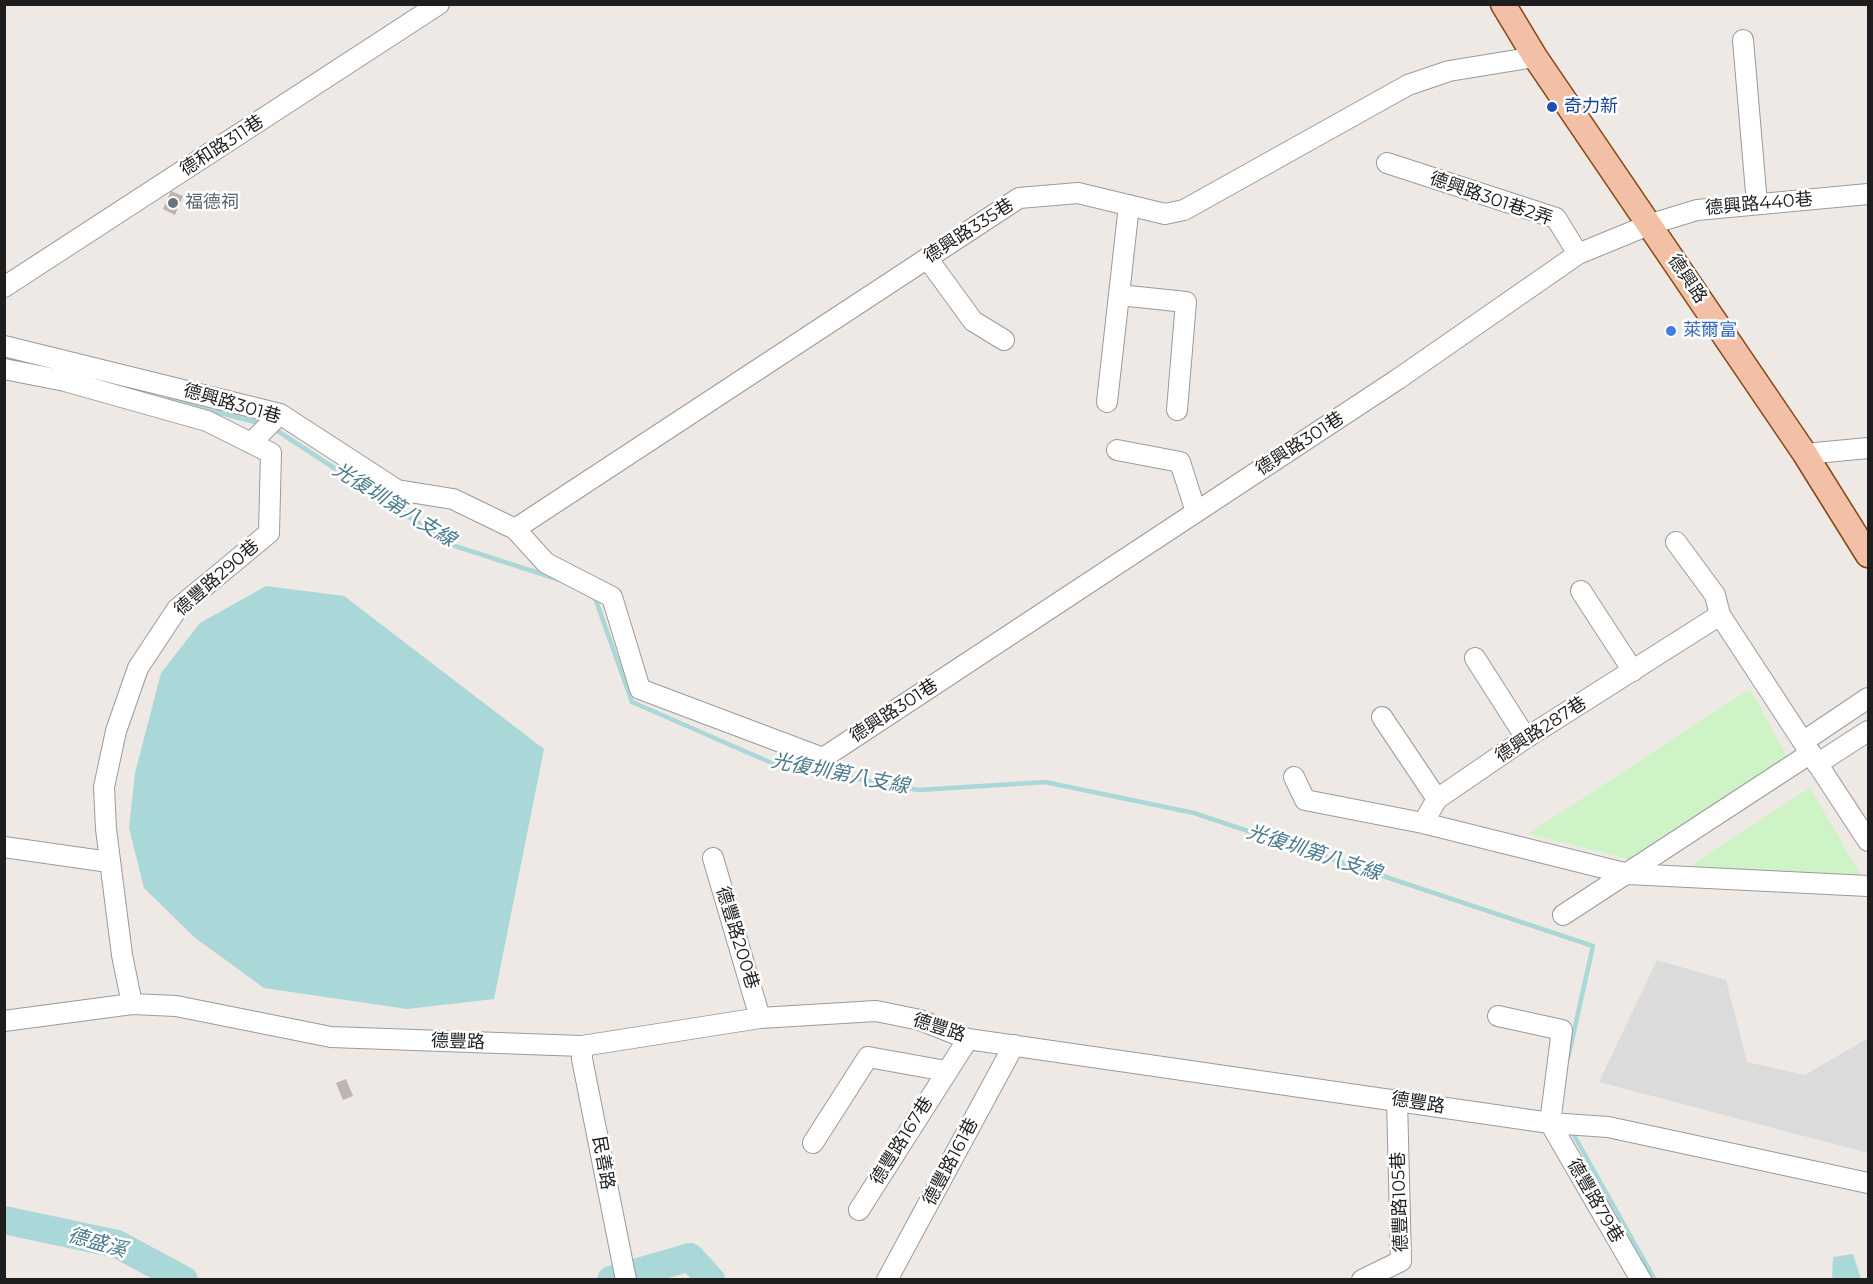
<!DOCTYPE html>
<meta charset="utf-8">
<style>
body{margin:0}
#map{position:relative;width:1873px;height:1284px;overflow:hidden;background:#eee9e5;font-family:Montserrat,sans-serif}
canvas{display:block}
.frame{position:absolute;inset:0;border:6px solid #1e1e1e;pointer-events:none}
</style>
<div id="map">
<canvas width="1873" height="1284"></canvas>
<div class="frame"></div>
</div>
<script>
const c = document.querySelector('canvas').getContext('2d');
c.lineJoin = 'round';
function fill(path, color) { c.fillStyle = color; c.fill(path, 'evenodd'); }
function trace(path, color, width, dash) { c.strokeStyle = color; c.lineWidth = width; c.lineCap = dash ? 'butt' : 'round'; c.setLineDash(dash || []); c.stroke(path); }
function drawText(font, color, halo, rows, align = 'center') {
  c.font = font + ' Montserrat,"Noto Sans TC",sans-serif'; c.lineWidth = 5; c.setLineDash([]); c.textBaseline = 'middle'; c.strokeStyle = halo; c.fillStyle = color; for (const [text, x, y, turn = 0] of rows) {
    c.save(); c.translate(x, y); c.rotate((+turn || 0) * Math.PI / 180); c.textAlign = isNaN(turn) ? turn : align; if (halo) c.strokeText(text, 0, 0); c.fillText(text, 0, 0); c.restore();
  }
}
fill(new Path2D(`
 M1657,960L1726,980L1747,1062L1805,1075L1868,1038V1153L1599,1082Z`), '#dcdbdb');
fill(new Path2D(`
 M1750,689L1788,759L1632,860L1528,834Z
 M1810,788L1863,879L1684,870Z`), '#cdf3c6');
fill(new Path2D(`
 M266,586L344,596L544,749L494,999L407,1009L264,988L194,937L144,888L129,828L135,773L161,673L200,623Z
 M1853,1254L1861,1279H1832L1833,1257Z`), '#aad7d7');
trace(new Path2D(`
 M169,400L263,424
 M273,428L452,545L560,580
 M594,595L632,702L774,764L919,790L1045,782L1194,813L1593,946L1568,1058
 M1571,1130L1655,1280`), '#aad7d7', 4.5);
trace(new Path2D(`
 M4,1220L117,1244L184,1280
 M611,1280L690,1257L711,1280`), '#aad7d7', 28);
fill(new Path2D(`
 M171,191L183,196L175,215L163,209Z
 M346,1079L353,1096L343,1100L336,1083Z`), '#beb4b2');
const minor = new Path2D(`
 M1743,40L1757,204
 M1387,163L1556,218L1578,254
 M927,258L973,321L1004,340
 M4,287L439,4
 M1119,295L1186,302L1177,410
 M4,346L280,414L397,490L453,499L515,529L546,563L612,597L640,689L823,758L1398,379L1578,254L1651,224L1697,210L1868,194
 M4,369L65,381L207,421L271,453L269,533L177,609L138,668L116,731L104,787L106,829L122,955L132,1004
 M1107,402L1129,205
 M251,443L280,414
 M1117,450L1180,462L1196,512
 M1805,454L1868,448
 M515,529L1019,198L1078,193L1165,214L1184,210L1408,85L1449,71L1535,57
 M1676,542L1715,595L1720,615L1868,841
 M1581,591L1633,671
 M1475,658L1526,738
 M1382,717L1437,799
 M1804,741L1868,698
 M1817,764L1868,731
 M1294,777L1305,800L1423,823L1628,874L1868,886
 M1423,823L1437,799L1526,738L1720,615
 M4,847L109,862
 M713,858L760,1018
 M1563,915L1811,753
 M1498,1016L1562,1030L1550,1123L1641,1280
 M4,1021L132,1004L176,1006L331,1037L582,1046L760,1018L876,1011L920,1020L968,1039L1550,1123L1608,1127L1868,1183
 M582,1046V1059L626,1280
 M813,1143L868,1057L946,1071
 M859,1210L968,1039
 M887,1280L1014,1045
 M1362,1280L1401,1261L1397,1099`);
const major = new Path2D(`
 M1503,4L1535,57L1805,454L1868,555`);
trace(minor, '#9b9b9b', 22);
trace(major, '#884510', 27);
trace(minor, '#fff', 20);
trace(major, '#f2c0a6', 24);
for (const [x, y, r, color] of [
 [1552,107,6,"#1a4fb4"],
 [173,203,6,"#6b7280"],
 [1671,331,6,"#3f7fe0"]
]) { const dot = new Path2D(); dot.arc(x, y, r, 0, 2 * Math.PI); c.fillStyle = color; c.fill(dot); trace(dot, '#fff', 2); }
drawText('18px', '#164399', '#fff', [
 ["奇力新",1564,107]
], 'left');
drawText('18px', '#1e1e1e', '#fff', [
 ["德和路311巷",222,146,-33],
 ["德興路301巷2弄",1491,199,19],
 ["德興路440巷",1759,204,-5],
 ["德興路335巷",969,231,-33],
 ["德興路",1687,279,56],
 ["德興路301巷",232,404,16],
 ["德興路301巷",1300,444,-33],
 ["德豐路290巷",217,578,-41],
 ["德興路301巷",894,711,-33],
 ["德興路287巷",1541,730,-33],
 ["德豐路200巷",737,938,73],
 ["德豐路",939,1028,18],
 ["德豐路",458,1042,2],
 ["德豐路",1418,1103,9],
 ["德豐路167巷",902,1141,-58],
 ["德豐路161巷",951,1162,-62],
 ["民善路",603,1163,80],
 ["德豐路79巷",1595,1201,60],
 ["德豐路105巷",1400,1202,-92]
]);
drawText('18px', '#5b616d', '#fff', [
 ["福德祠",185,203]
], 'left');
drawText('18px', '#366cbe', '#fff', [
 ["萊爾富",1683,331]
], 'left');
drawText('italic 20px', '#4a7a8d', '#fff', [
 ["光復圳第八支線",394,505,32],
 ["光復圳第八支線",840,774,11],
 ["光復圳第八支線",1314,853,18],
 ["德盛溪",97,1243,16]
]);
</script>
